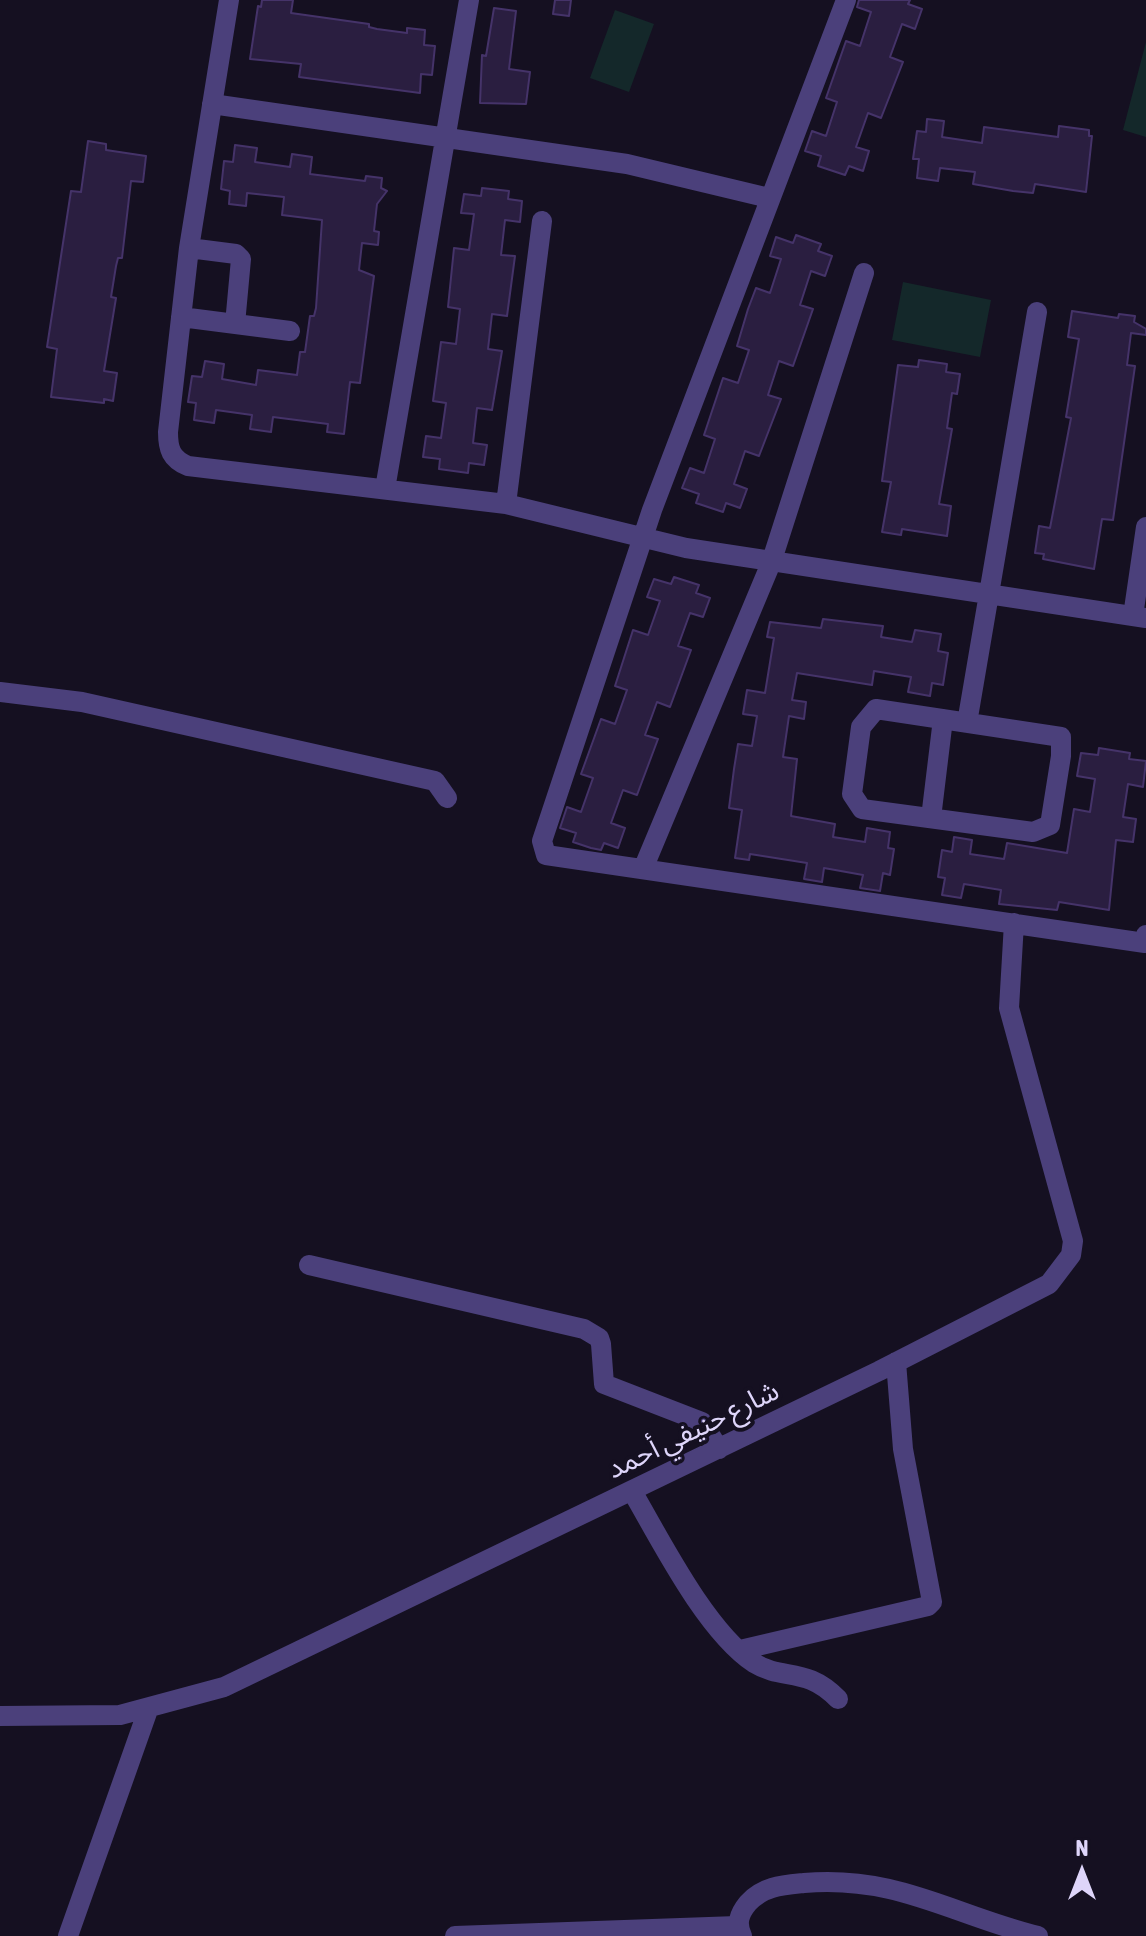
<!DOCTYPE html>
<meta charset="utf-8">
<style>
body{margin:0}
#map{position:relative;width:1146px;height:1936px;overflow:hidden;background:#151021;font-family:"Asap Condensed",sans-serif}
canvas{display:block}
.north{position:absolute;left:1042px;top:1832px;width:80px;height:80px;-webkit-text-stroke:6px #151021;paint-order:stroke;rotate:0deg;font-size:22px;font-weight:700;line-height:32px;text-align:center;color:#ded5fa}
.north::after{content:'';display:block;margin:auto;width:28px;height:36px;background:#ded5fa;clip-path:polygon(50% 0,100% 100%,50% 72%,0 100%)}
</style>
<div id="map">
<canvas width="1146" height="1936"></canvas>
<div class="north">N</div>
</div>
<script>
const c = document.querySelector('canvas').getContext('2d');
c.lineJoin = 'round';
function fill(path, color) { c.fillStyle = color; c.fill(path, 'evenodd'); }
function trace(path, color, width, dash) { c.strokeStyle = color; c.lineWidth = width; c.lineCap = dash ? 'butt' : 'round'; c.setLineDash(dash || []); c.stroke(path); }
function drawText(font, color, halo, rows, align = 'center') {
  c.font = font + ' "Asap Condensed","Noto Sans Arabic",sans-serif'; c.lineWidth = 8; c.setLineDash([]); c.textBaseline = 'middle'; c.strokeStyle = halo; c.fillStyle = color; for (const [text, x, y, turn = 0] of rows) {
    c.save(); c.translate(x, y); c.rotate((+turn || 0) * Math.PI / 180); c.textAlign = isNaN(turn) ? turn : align; if (halo) c.strokeText(text, 0, 0); c.fillText(text, 0, 0); c.restore();
  }
}
fill(new Path2D(`
 M615,10L654,24L629,92L590,78Z
 M1146,42V137L1123,130Z
 M903,282L991,300L980,357L892,340Z`), '#14282a');
const building = new Path2D(`
 M262,0H293L291,13L369,24V27L377,29L407,33V28L425,30L424,45L435,46L432,75L421,74L420,93L299,77L301,64L250,59L258,6L261,7Z
 M555,0H571L569,16L553,14Z
 M859,0H910L908,4L922,9L915,29L902,24L890,57L903,62L881,118L868,113L856,147L869,151L863,171L849,166L845,175L818,166L821,156L805,151L812,131L826,136L837,102L826,98L846,41L860,46L871,12L857,7Z
 M494,8L516,11L509,69L530,72L526,104L480,103L482,55L486,56Z
 M927,119L944,121L942,137L982,143L984,127L1058,137L1059,126L1089,130V136H1092L1086,192L1035,184L1033,193L1013,191L973,184L975,172L940,168L938,181L917,178L919,159H913L917,131L926,132Z
 M88,141L106,144V150L146,156L143,182L131,181L122,258H118L116,266L111,297L116,298L104,371L117,373L113,401L104,399V403L51,397L57,349L47,347L71,191L81,192Z
 M235,145L257,148L255,162L290,167L292,154L312,157L310,174L365,181L366,176L382,178L381,188L387,191L377,204L374,231L379,232L378,245L362,243L359,270L374,276L360,383L350,382L344,434L327,432L328,424L273,417L271,432L250,429L252,415L216,410L214,423L194,420L196,403L188,402L192,376L202,377L205,361L224,364L222,379L256,385L258,370L297,375L300,352H305L310,316H314L316,308L322,220L282,215L284,197L247,193L246,206L229,204L230,191L221,189L224,161L233,162Z
 M482,188L509,191L508,199L522,201L520,222L505,220L501,255L515,256L507,316L492,314L488,349L502,351L492,410L477,408L473,443L487,445L484,465L469,463L468,473L439,469L440,459L423,457L426,436L441,438L446,403L433,401L441,342L456,344L460,309L448,307L454,248L469,250L474,214L461,213L464,194L481,196Z
 M796,235L821,244L818,251L832,256L825,276L811,271L800,305L813,309L793,366L779,361L768,395L781,399L759,456L745,451L734,484L747,489L740,508L726,503L723,512L696,503L699,494L682,488L690,468L704,473L715,439L704,435L723,378L738,383L749,350L737,346L748,309L756,288L770,293L781,259L770,256L776,237L793,243Z
 M1072,311L1118,318L1119,314L1135,316L1134,322L1146,329V335L1131,333L1127,365L1135,366L1113,520L1102,519L1094,569L1043,559L1044,554L1035,553L1039,526L1050,528L1071,418L1066,417L1079,339L1068,337Z
 M919,360L947,364L946,372L960,374L957,394L952,393L947,428L952,429L939,504L951,506L947,536L902,529L901,535L882,532L891,482L882,481L898,365L918,367Z
 M674,577L699,585L696,593L710,598L703,617L690,613L678,646L691,650L670,707L657,702L645,735L658,739L637,795L623,790L611,823L625,828L618,848L604,843L601,850L591,848L573,842L576,833L560,828L567,807L581,812L593,778L581,774L601,719L615,724L627,690L615,686L633,630L648,635L660,601L647,597L654,579L671,584Z
 M823,619L883,626L881,637L912,642L915,630L941,634L938,651L948,653L943,685L932,683L930,696L908,692L911,677L874,671L872,685L797,673L792,700L806,702L804,719L789,716L783,757L797,759L791,816L835,824L833,837L865,842L867,828L890,832L888,848L894,849L890,875L883,873L880,891L860,888L863,875L824,868L822,882L804,879L807,863L750,854L749,860L735,858L742,810L729,808L734,769L738,744L752,746L757,716L743,714L747,690L765,693L774,638L767,637L770,622L821,628Z
 M1099,748L1130,753L1129,759L1146,761L1143,787L1128,784L1123,817L1136,819L1133,842L1116,840L1109,910L1059,902L1057,910L999,904L1001,890L964,884L961,898L942,895L945,878L938,877L942,850L952,852L954,837L972,840L970,854L1004,859L1007,843L1067,853L1074,809L1090,812L1095,779L1077,776L1081,753L1098,755Z`);
fill(building, '#2a1e40');
trace(building, '#453369', 2);
trace(new Path2D(`
 M229,0L189,248L168,432C168,449 171,459 188,466L506,504L686,548L1146,618
 M846,0L652,510L542,841L546,855L1145,943L1146,935
 M212,104L627,164L769,198
 M189,248L236,254L241,259L235,324
 M181,317L290,331
 M385,489L469,0
 M506,504L542,221
 M1133,616L1146,527
 M0,692L82,702L435,781L447,798
 M876,709L1061,737V756L1050,825L1033,832L862,809L852,794L861,727Z
 M967,723L1037,312
 M931,818L943,719
 M643,869L771,563L864,273
 M309,1265L584,1329L599,1338L601,1344L604,1384L702,1422L719,1449
 M632,1491C661,1541 706,1631 754,1663C783,1681 806,1666 838,1699
 M740,1650L928,1606L932,1602L903,1449L896,1362
 M0,1716L120,1715L224,1687L879,1371L1049,1284L1071,1255L1073,1241L1009,1008L1014,923
 M68,1936L148,1710
 M455,1936L737,1926
 M742,1936C736,1923 739,1914 748,1903C763,1886 783,1885 804,1883C897,1875 953,1915 1038,1936`), '#4b407b', 20);
drawText('28px', '#ded5fa', '#151021', [
 ["شارع حنيفي أحمد",693,1430,-26]
]);
</script>
